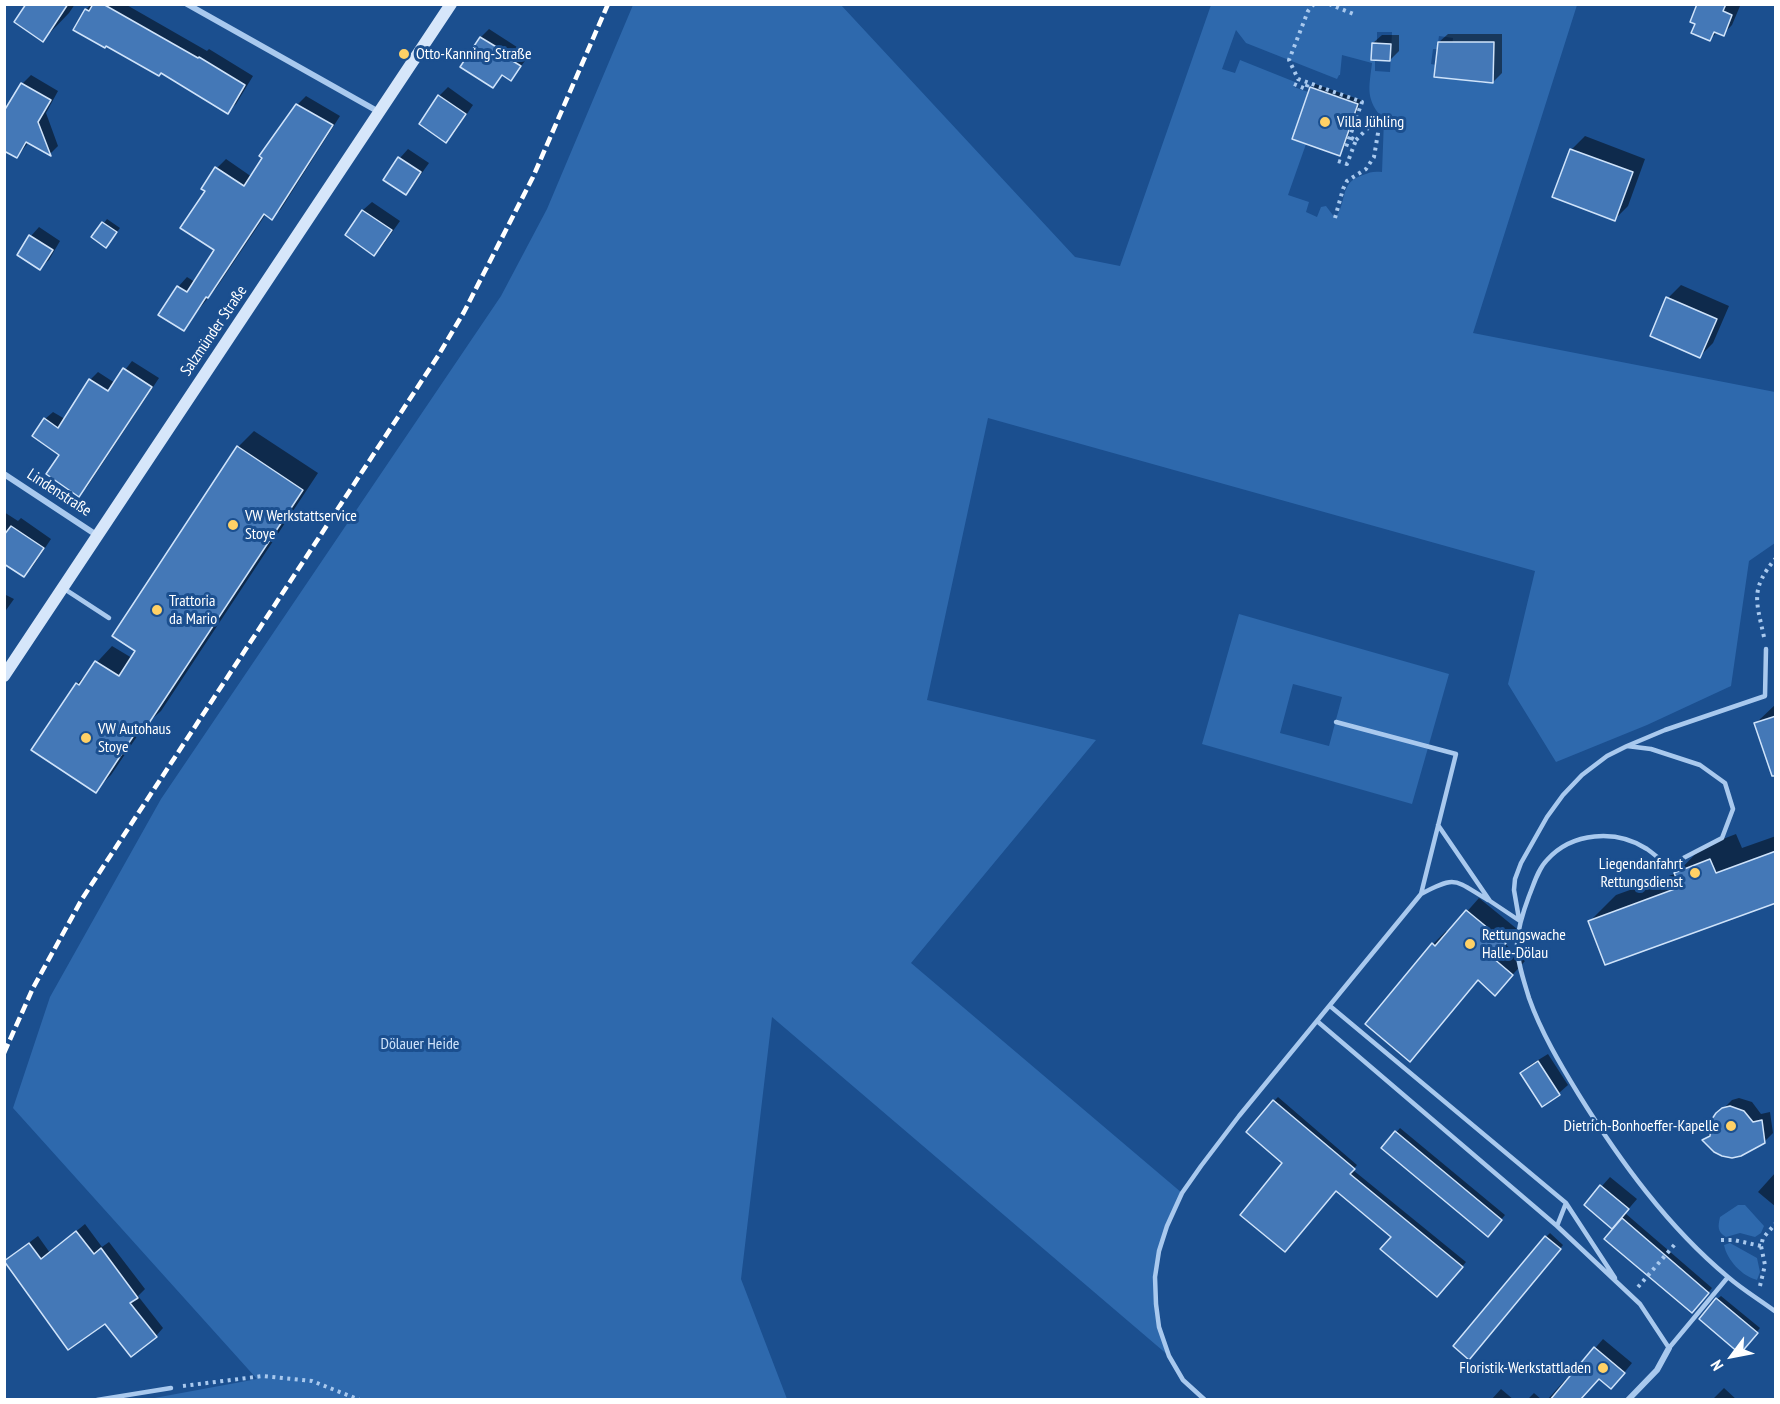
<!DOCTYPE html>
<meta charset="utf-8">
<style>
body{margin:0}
#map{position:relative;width:1780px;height:1404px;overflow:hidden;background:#1b4f8f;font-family:"PT Sans Narrow",sans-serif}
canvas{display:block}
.frame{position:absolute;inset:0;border:6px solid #fff;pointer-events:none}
.north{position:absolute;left:1702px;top:1326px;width:60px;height:60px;-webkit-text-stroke:4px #1b4f8f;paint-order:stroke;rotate:238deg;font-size:16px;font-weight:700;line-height:24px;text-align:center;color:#fff}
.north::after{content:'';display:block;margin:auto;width:21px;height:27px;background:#fff;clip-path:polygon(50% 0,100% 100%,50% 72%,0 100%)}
</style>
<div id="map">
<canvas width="1780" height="1404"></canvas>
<div class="frame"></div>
<div class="north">N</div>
</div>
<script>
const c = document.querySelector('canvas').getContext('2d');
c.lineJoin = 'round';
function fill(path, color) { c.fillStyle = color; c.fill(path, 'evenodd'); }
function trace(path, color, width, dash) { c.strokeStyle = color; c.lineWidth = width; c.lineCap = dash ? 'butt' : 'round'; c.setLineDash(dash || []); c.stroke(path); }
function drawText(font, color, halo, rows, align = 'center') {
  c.font = font + ' "PT Sans Narrow",sans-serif'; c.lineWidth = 6; c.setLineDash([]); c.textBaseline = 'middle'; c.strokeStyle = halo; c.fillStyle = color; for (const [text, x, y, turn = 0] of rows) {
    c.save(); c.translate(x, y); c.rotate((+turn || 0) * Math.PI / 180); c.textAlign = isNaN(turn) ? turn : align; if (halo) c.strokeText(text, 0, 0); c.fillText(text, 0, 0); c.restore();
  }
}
fill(new Path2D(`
 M633,5H841L1075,257L1120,266L1211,5H1577L1473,333L1775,392V543L1749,561L1731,686L1647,725L1556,762L1508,684L1535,571L988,418L927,700L1096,740L911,963L1182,1193C1154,1252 1148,1293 1169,1356L772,1017L741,1279L787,1399H149L257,1379L13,1108L50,997L161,799L501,296L547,209ZM1236,30L1246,43L1337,79L1339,75H1340L1342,55L1372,63C1369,89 1365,99 1384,120L1382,172C1374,171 1370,172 1363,175C1338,183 1348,202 1335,218L1326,206L1321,207L1317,217L1306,212L1309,202L1288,195L1306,144L1292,139L1308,92L1294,87L1295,82L1240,60L1235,73L1222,69ZM1377,32H1392L1390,72L1375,71V60L1371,59L1372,43H1377ZM1439,36L1453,38L1448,79L1434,77L1436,65L1431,64L1433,49H1437ZM1480,43H1494L1493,83H1480Z
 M1239,614L1449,674L1412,804L1202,744ZM1293,684L1342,697L1329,746L1280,733Z
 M1738,1205H1745L1764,1226L1761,1233L1755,1237L1740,1233L1726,1237C1717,1232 1718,1226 1720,1217Z
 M1730,1243L1757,1258L1760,1272L1757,1280C1742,1276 1727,1260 1724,1245Z`), '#2e69ad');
fill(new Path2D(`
 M28,4H75L69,13L43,40Z
 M91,4H125L207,51L209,49L253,76L236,104L227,112L162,71L75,29L86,10Z
 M1699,4H1736L1740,6L1732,25L1723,34L1718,32L1710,39L1697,23Z
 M489,29L520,49L518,51L528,57L511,79L504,74L493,86L462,66L481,37Z
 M1448,34H1502V73L1493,82L1439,42Z
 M1382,35H1399V51L1390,60L1373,43Z
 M31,75L58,91L46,113L58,146L50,154L29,142L17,157L4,114L22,84Z
 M1315,84L1361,100L1343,150L1339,154L1311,88Z
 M448,87L473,105L454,133L446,141L421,124L439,96Z
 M306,96L340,116L281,209L272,218L266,214L217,287L183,329L160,314L178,287L187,277L195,282L216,250L207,191L203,188L217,168L226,159L252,177L297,105Z
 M1585,136L1645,159L1628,206L1615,219L1571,150Z
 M408,149L429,163L414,184L406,193L385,180L400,158Z
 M372,202L400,221L383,245L374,254L347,235L363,210Z
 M107,219L120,228L106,246L93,237Z
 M39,227L60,241L49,260L40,268L19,255L31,236Z
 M1681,285L1729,306L1713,343L1700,356L1668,298Z
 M132,361L159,378L87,487L79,495L45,419L53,412L65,419L90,380L98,372L115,383Z
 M254,431L318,473L161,711L144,726L111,775L95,791L77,684L112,646L132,658L238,447Z
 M4,512L18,521L21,518L51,539L33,566L24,575L4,562Z
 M4,594L14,599L4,613Z
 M1776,704V781L1756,723Z
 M1736,834L1742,848L1776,836V901L1590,921L1616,895L1677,873L1702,847Z
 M1479,898L1517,929L1505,944L1525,961L1495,994L1479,979L1410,1060L1433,944L1446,931L1448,933Z
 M1548,1054L1568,1085L1559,1093L1542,1105L1522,1074L1530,1065Z
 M1278,1097L1357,1165L1353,1170L1466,1262L1441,1291L1393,1236L1336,1190L1284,1163L1274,1101Z
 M1739,1098L1752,1102L1761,1114L1770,1112L1773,1133L1764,1142L1704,1140L1712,1132L1723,1109L1732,1100Z
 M1400,1128L1505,1215L1492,1231L1383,1148Z
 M1776,1172V1207L1758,1192Z
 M1610,1177L1637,1199L1625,1213L1712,1288L1696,1308L1621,1221L1586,1204Z
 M85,1224L102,1247L109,1242L145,1289L138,1296L163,1328L156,1336L106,1322L6,1260L38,1236L50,1253Z
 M1550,1233L1563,1245L1473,1354L1546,1237Z
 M1721,1296L1760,1328L1744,1348L1717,1299Z
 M1603,1339L1632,1363L1619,1379L1599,1377L1572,1400H1547L1566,1379L1567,1381Z
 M1724,1388L1737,1400H1712Z
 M1501,1389L1514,1400H1491Z
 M1534,1393L1542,1400H1527Z`), '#0007');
const building = new Path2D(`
 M26,4H68L43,42L14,22Z
 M93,4H103L198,58L199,57L245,85L228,114L161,73L159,76L106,46L105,48L73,30L85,9L89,11Z
 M1697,4H1726L1723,11L1732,15L1724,36L1714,32L1710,41L1691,33L1695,24L1690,22Z
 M480,37L513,57L511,60L521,66L511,81L502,75L493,88L460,67Z
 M1438,42H1494L1493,83L1434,77Z
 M1372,43L1391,44L1390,61L1371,60Z
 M21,83L51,100L38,122L51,156L26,142L17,158L4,151V111Z
 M1310,87L1358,104L1340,156L1292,139Z
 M438,95L466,114L446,143L419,124Z
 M296,104L333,125L272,220L264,214L208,298L206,297L184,331L158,315L177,286L187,292L214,250L180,228L205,191L201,189L215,167L244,186L262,158L259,156Z
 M1570,149L1633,172L1615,221L1552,197Z
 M398,157L421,172L406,195L383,180Z
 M362,210L392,230L374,256L345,235Z
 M102,222L117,232L106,248L91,237Z
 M29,235L53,250L40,270L17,255Z
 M1666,297L1717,319L1700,358L1650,336Z
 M123,368L152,387L79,497L46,474L59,455L32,436L44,418L58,428L89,379L108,391Z
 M237,446L303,490L145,729L140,726L96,793L31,750L76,683L79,685L95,661L119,676L135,651L112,636Z
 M11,526L44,548L24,577L4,564V535Z
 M1776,716V776H1772L1754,723Z
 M1776,851V903L1605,965L1588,921L1680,887L1674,873L1710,859L1716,873Z
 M1466,910L1506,943L1493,958L1513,975L1495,996L1478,980L1410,1062L1365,1024L1432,943L1435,946Z
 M1538,1061L1560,1095L1542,1107L1520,1073Z
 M1273,1100L1355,1169L1350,1174L1463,1267L1437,1297L1380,1249L1391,1237L1336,1191L1285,1252L1240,1215L1282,1163L1246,1132Z
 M1730,1106L1744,1111L1753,1122L1762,1120L1765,1143L1741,1156L1732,1158L1722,1156L1714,1152L1702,1140L1710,1136L1712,1119L1716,1113L1722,1108Z
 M1395,1131L1502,1220L1488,1237L1381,1148Z
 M1600,1185L1629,1209L1612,1229L1584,1205Z
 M1622,1218L1709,1293L1692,1313L1604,1239Z
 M76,1231L94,1254L101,1248L138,1298L130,1303L157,1337L131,1357L105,1324L68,1350L4,1261L29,1243L41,1259Z
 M1545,1236L1561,1249L1469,1360L1453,1346Z
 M1716,1298L1758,1333L1740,1354L1699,1319Z
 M1594,1347L1625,1373L1611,1389L1599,1379L1580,1400H1550Z`);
fill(building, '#4478b7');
trace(building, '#cfe3fa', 1.5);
trace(new Path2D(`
 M1314,4L1308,11L1289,60L1298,79L1362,102L1346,147L1343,145
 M1329,4L1356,15
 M1294,84L1306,89L1308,83
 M1356,140L1368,128
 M1338,161L1347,164L1356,140L1349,137
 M1335,218L1343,189L1347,181L1366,169L1374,157L1380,121
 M1764,637C1756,600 1750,589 1776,558
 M1721,1240H1734L1761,1246
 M1760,1286L1765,1265L1761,1246L1763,1238L1776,1223
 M1638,1287L1676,1243
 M183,1386L263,1376L312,1381L360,1400`), '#a9c9ee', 4, [3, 4.5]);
trace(new Path2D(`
 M63,588L109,618
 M1627,746L1651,749L1700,765L1725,783L1733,809L1722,838L1668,866C1661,860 1654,854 1647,849C1616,829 1572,832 1547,860C1538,869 1534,884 1529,896C1523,912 1518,927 1517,944C1517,962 1524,981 1529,998C1541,1032 1560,1064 1579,1095C1620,1161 1668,1227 1728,1277C1743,1290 1760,1300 1776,1312
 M1438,825L1490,901L1520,921
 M1421,894C1457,875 1454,880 1488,900
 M1519,919L1514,890L1515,879L1521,863L1547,817L1563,795L1582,775L1607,756L1627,746L1665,730L1765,696L1766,649
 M1330,1006L1566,1203L1615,1278
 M1317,1021L1557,1226L1640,1304L1669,1348L1728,1277
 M1557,1226L1566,1203
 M97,1400L171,1388
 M1205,1400L1183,1380L1169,1356L1159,1327L1156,1304L1155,1277L1159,1251L1167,1226L1182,1193L1201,1166L1239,1116L1421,894L1456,754L1336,722`), '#a9c9ee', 4.5);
trace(new Path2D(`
 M187,4L379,112
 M4,474L98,536
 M1628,1400L1657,1370L1669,1348`), '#a9c9ee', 6);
trace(new Path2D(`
 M4,676L451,4`), '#d6e6fa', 12);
trace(new Path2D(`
 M4,1053L33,988L82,899L438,356L464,312L533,177L608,4`), '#fff', 4.5, [10, 4.5]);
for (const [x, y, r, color] of [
 [404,54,6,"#ffd166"],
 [1325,122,6,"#ffd166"],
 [233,525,6,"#ffd166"],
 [157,610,6,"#ffd166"],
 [86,738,6,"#ffd166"],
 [1695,873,6,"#ffd166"],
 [1470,944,6,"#ffd166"],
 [1731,1126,6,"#ffd166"],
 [1603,1368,6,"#ffd166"]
]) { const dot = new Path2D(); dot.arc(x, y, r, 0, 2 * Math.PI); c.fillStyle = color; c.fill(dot); trace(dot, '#1b4f8f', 2); }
drawText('16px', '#fff', '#1b4f8f', [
 ["Otto-Kanning-Straße",416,54],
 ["Villa Jühling",1337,122],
 ["VW Werkstattservice",245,516],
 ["Stoye",245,534],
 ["Trattoria",169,601],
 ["da Mario",169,619],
 ["VW Autohaus",98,729],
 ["Stoye",98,747],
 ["Liegendanfahrt",1683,864,"right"],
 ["Rettungsdienst",1683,882,"right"],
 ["Rettungswache",1482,935],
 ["Halle-Dölau",1482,953],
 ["Dietrich-Bonhoeffer-Kapelle",1719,1126,"right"],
 ["Floristik-Werkstattladen",1591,1368,"right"]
], 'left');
drawText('16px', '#fff', '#1b4f8f', [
 ["Salzmünder Straße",214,331,-56],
 ["Lindenstraße",59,493,33]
]);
drawText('16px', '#cfe3fa', '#1b4f8f', [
 ["Dölauer Heide",420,1044]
]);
</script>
